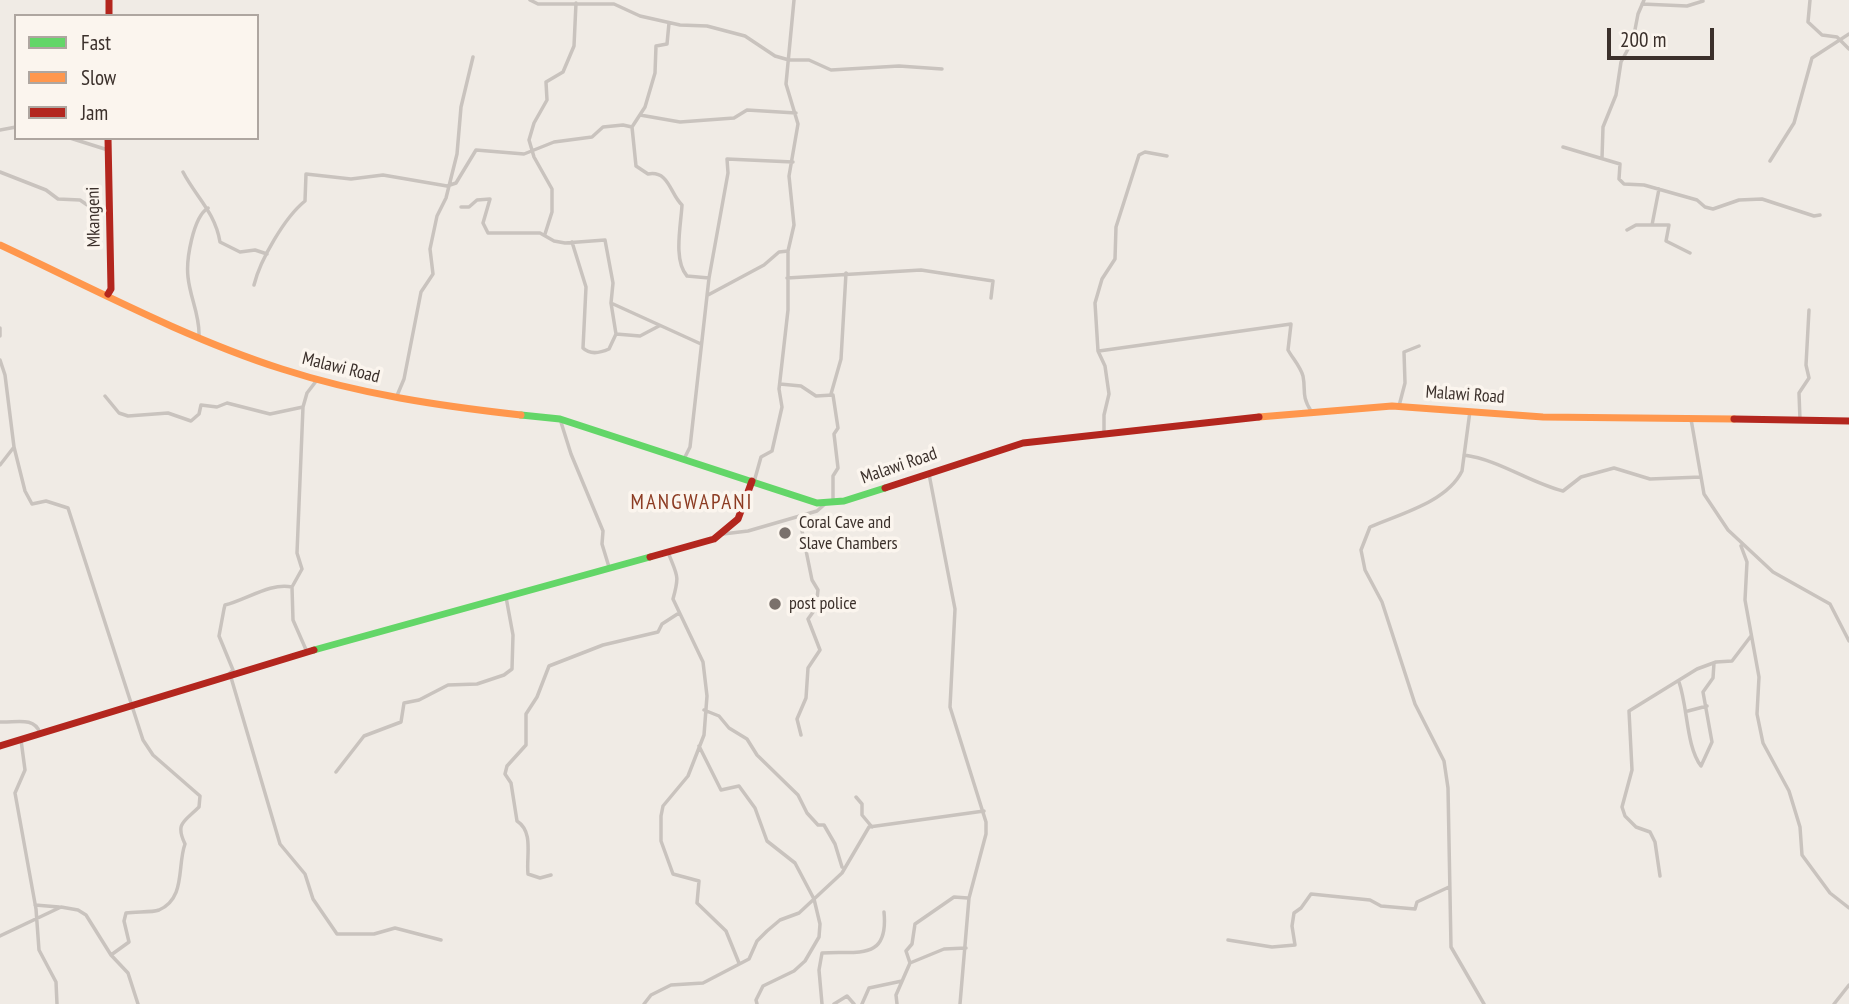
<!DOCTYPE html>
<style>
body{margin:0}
#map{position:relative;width:1849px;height:1004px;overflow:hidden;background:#f0ebe5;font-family:"PT Sans Narrow",sans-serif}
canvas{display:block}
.legend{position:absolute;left:14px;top:14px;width:245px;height:126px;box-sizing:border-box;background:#fbf5ee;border:2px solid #aea6a0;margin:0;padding:9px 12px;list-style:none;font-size:21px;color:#3b302b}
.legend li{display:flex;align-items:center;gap:14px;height:35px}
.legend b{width:35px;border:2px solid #aea6a0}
.scale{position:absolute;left:1607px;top:28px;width:107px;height:32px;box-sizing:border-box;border:4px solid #3b302b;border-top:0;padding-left:9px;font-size:21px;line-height:24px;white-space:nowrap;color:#3b302b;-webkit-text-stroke:5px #fbf5ee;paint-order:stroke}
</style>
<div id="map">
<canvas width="1849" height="1004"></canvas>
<ul class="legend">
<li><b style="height:9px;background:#63d668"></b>Fast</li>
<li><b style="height:9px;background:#ff974d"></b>Slow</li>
<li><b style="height:9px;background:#b3261e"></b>Jam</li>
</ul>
<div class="scale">200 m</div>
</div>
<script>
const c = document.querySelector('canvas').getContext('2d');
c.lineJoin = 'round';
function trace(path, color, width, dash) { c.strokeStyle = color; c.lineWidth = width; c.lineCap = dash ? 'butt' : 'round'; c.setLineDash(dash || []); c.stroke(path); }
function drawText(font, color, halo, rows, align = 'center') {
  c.font = font + ' "PT Sans Narrow",sans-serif'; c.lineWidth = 7; c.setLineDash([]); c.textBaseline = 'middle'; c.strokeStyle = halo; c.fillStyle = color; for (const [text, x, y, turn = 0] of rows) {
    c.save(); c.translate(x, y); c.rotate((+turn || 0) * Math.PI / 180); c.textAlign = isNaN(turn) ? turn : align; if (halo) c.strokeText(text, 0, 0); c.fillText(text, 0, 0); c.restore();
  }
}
trace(new Path2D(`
 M530,0L538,4H614L640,16L680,25L707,26L745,36L775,56L789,60H809L831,70L899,66L942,69
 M1810,0L1808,22L1822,35L1837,37L1849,49
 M1642,4L1687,6L1703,1
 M669,23L667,44L656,46L655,73L645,107L632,127L636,166L648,174C669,170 670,194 682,205C681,225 673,260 687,276L709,278
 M640,115L680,122L734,118L747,110L796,113
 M0,130L16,127
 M56,138H68
 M70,138L108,150
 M1563,147L1620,164L1619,179L1624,184L1644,185L1697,200L1705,207L1713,209L1739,200L1762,199L1814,216L1820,215
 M1602,158L1603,127L1616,95L1621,62L1633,40L1638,14L1644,0
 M1770,161L1794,123L1812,58L1849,34
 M0,172L46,190L58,199L80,200L96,211L110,213
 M183,172C196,197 215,212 220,242L240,252L255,250L267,254
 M461,207H469L477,200L490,199L483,223L488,233H540L554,241L565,243L605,240L613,283L611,303L616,334L609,349C600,353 590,355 583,348L586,287L572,242
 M1652,225H1669L1666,241L1690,253
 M1627,230L1636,225H1652L1659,189
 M545,234L552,212V189L534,157L529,140L534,123L547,100L546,82L563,72L574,46L576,3
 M787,278L921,270L993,281L991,298
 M254,285C260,260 285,217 305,201L306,174L351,179L383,175L447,186L456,183L476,150L524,154L554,142L592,137L603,127L623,125L632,127
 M708,295L764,265L779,252L788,251
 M611,303L701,344
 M0,328V336
 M616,334L640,336L659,326
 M199,336C200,315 190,298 188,277C186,260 193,217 208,208
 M1099,351L1291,324L1288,350C1293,359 1300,366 1303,376C1306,391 1301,395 1311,411
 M0,360L5,375L14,447L0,465
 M780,384L801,386L816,396L833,395L838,428L834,434L838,468L833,476V501
 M831,394L841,359L846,273
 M105,396L119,413L128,416L168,413L191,421L199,414L201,405L217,407L227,403L270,414L303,407
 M396,398L404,379L421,292L433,274L430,249L437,216L446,198L457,154L461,107L473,57
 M1399,406L1405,383L1404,352L1419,346
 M1470,411L1462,471C1447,502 1400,514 1370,527L1361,550L1365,570L1382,602L1415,704L1444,761L1448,788L1451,947L1484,1004
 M560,419L571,454L603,531L602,544L609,567
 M1691,419L1704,494L1728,530L1773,572L1830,604L1849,641
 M1800,420L1799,393L1809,378L1806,365L1809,310
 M1104,433V415L1109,394L1105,366L1098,351L1095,303L1102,279L1115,259L1116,227L1139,155L1145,152L1167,156
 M14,447L25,491L32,504L46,501L68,508L143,740L153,755L200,796L199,807C184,822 175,823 185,844C177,866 186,898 159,910C151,913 135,911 126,913L124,921L129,942L111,955
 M1464,455C1500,460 1528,482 1563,491L1581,477L1614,468L1650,479L1701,477
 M684,459L690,447L709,278L728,173L727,159L793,162
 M929,474L955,609L950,707L986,822V834L969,898L960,1004
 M754,482L761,457L772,451L782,407L779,389L788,310V251L794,225L789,176L798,124L786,84L794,0
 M799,516L812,580L818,590L816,608L808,619L820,650L808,668L806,698L797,719L801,735
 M723,534L748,531L817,511L825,504
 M1741,546L1747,562L1745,600L1759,677L1757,714L1763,743L1789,791L1800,827L1802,855L1830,893L1849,908
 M668,552C677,576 680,574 673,599L703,662L707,696L704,735L688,776L663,806L661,816V841L673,874L699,881L697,903L726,931L739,963
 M292,587L302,569L297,553L303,407L307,393L317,380
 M230,674L280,844L305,874L313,899L337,934H374L395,928L441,940
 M228,675L233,670L219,636L224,609L225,605C246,600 271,582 292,587L293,620L307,652
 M1679,682C1688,708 1686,746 1701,766L1712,742L1703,692L1713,678L1714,663
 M704,710L719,716L729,728L747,739L757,755L798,795L807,813L818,825H824L835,844L842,867
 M1688,711L1707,706
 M0,722C15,723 34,716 40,733
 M21,740L25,770L15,793L36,909L39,950L56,982L57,1004
 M699,746L721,790L739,786L755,808L767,841L795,863L814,899L820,924L819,937L805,961L794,971L763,986L756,1000L757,1004
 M336,772L364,736L401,722L404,703L419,700L448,685L477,684L504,675L512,669L513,635L506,597
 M856,797L862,804V815L872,827
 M551,875L540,878L528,874C526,856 534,832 517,821L511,783L505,774L507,766L526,745V714L537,697L549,666L603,645L658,632L662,624L679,613
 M1660,876L1655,842L1650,832L1636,827L1625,816L1622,807L1632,770L1629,711L1697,669L1716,662L1732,661L1751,636
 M35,905L59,907
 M0,936L61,907L78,910L86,915L111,955L128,973L138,1004
 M1228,940L1272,947L1295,945L1292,926L1294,913L1301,908L1311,894L1370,900L1381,906L1415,909L1417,902L1449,887
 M910,963L944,949L966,948
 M644,1004L651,995L671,985L703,983L749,959L757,941L767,931L780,920L799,913L842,873L869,827L984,811
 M822,1004L819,970L822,953C855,950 889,963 884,912
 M834,1004L847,996L854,1004
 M862,1004L869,988L902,981
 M897,1004L896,995L910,963L906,951L912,944L915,924L954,897L968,898
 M1834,1004L1849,985`), '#c9c3be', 3.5);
trace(new Path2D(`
 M521,415L560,419L817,503L844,501L885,488
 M314,650L650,557`), '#63d668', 7);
trace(new Path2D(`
 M0,245C92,288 185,338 282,369C359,394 440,406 521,415
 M1259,417L1392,406L1543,417L1734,419`), '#ff974d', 7);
trace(new Path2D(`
 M109,0V16
 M108,138L111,289L108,294
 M1734,419L1849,421
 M885,488L1023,443L1259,417
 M650,557L714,539L738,519L752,481
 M0,746L314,650`), '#b3261e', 7);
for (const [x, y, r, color] of [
 [785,533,7,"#7a716c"],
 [775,604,7,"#7a716c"]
]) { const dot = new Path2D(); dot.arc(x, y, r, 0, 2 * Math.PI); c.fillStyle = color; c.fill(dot); trace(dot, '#fbf5ee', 2.5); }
drawText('18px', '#3b302b', '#fbf5ee', [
 ["Mkangeni",94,217,-91],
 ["Malawi Road",341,368,14],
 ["Malawi Road",1465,395,4],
 ["Malawi Road",899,466,-19]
]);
drawText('18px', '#3b302b', '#fbf5ee', [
 ["Coral Cave and",799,523],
 ["Slave Chambers",799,544],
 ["post police",789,604]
], 'left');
c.letterSpacing = '2px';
drawText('21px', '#8c3b22', '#fbf5ee', [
 ["MANGWAPANI",692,503]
]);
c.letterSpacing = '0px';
</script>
